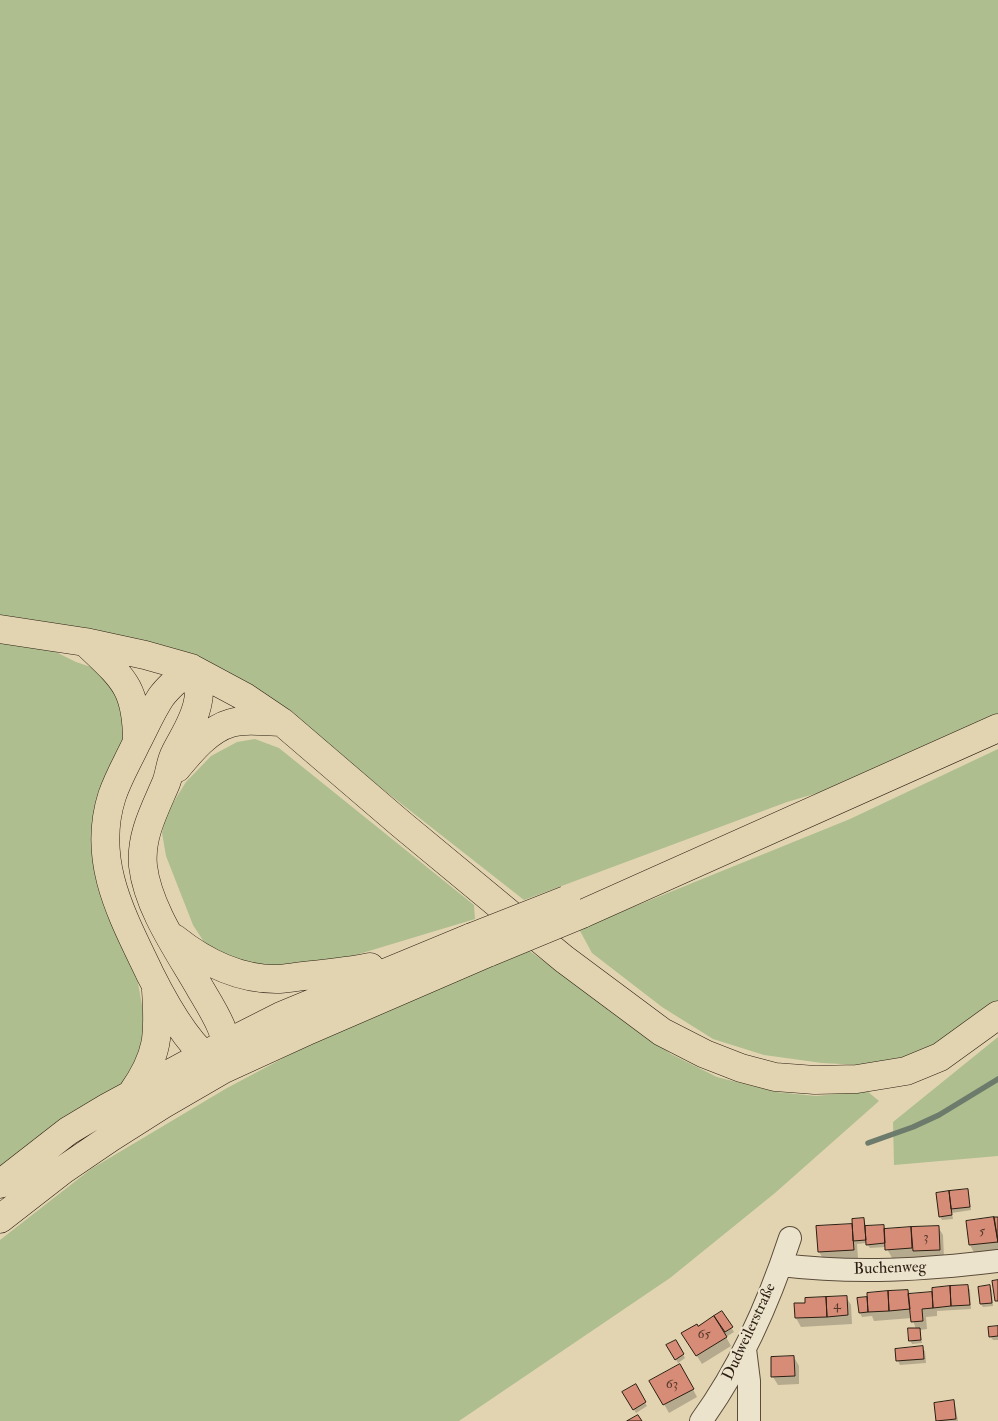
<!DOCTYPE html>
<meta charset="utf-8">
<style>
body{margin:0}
canvas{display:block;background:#e2d4b1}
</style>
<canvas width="998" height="1421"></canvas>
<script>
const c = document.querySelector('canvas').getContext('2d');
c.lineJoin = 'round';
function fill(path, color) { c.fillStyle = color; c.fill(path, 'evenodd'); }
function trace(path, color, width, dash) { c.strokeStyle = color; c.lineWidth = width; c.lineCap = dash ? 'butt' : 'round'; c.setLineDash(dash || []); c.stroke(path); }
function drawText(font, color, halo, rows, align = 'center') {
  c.font = font + ' "IM FELL Double Pica",serif'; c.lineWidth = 4.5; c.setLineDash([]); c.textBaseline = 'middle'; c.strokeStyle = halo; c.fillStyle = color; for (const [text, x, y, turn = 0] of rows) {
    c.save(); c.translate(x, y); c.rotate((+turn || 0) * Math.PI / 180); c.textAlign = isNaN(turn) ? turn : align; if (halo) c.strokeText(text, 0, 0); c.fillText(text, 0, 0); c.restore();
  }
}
fill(new Path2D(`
 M0,0H998V714L865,779L787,802L524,900L315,736L280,704L213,669L0,620Z
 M0,642L48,648L76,662L100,670L112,682L127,728L113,770L123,948L138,983L143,1011V1040L136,1064L121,1084L107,1096L0,1172Z
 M255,739L279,748L474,905L475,919L349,957L288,970L250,968L206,945L193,925L166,856L162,833L166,814L186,782L211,756L237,742Z
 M998,749V1005L926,1052L896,1061L861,1065L822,1063L764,1055L713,1039L662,1007L592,953L579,929L850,819Z
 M527,949L671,1054L717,1077L776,1092L816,1096L867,1091L879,1101L775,1193L670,1278L459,1421H0V1240L91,1169L227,1088L308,1045Z
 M998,1037V1156L894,1165L893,1122Z`), '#aebe8f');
fill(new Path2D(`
 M967,1190L969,1194L971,1210L952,1213L953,1219L942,1220L940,1216Z
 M998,1218V1251L975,1254L970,1245L967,1223Z
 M864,1219L866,1227L883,1226L885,1230L938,1227L943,1235L944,1258L919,1259L917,1257L892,1258L886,1247L870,1248L866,1243L857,1244L858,1258L824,1260L819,1252L818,1227L853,1225Z
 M989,1286L992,1290L993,1306L983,1307L981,1304Z
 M968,1287L970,1290L971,1309L937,1311V1316L926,1317L927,1329L920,1330L922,1343L912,1344L910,1340L916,1329L912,1318L874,1321L872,1316L862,1317L860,1313L859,1299L908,1291L909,1295L931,1293L934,1298Z
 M846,1297L851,1305L852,1324L801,1327L796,1318L795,1305L807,1304Z
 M722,1313L734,1332L726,1337L731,1346L702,1364L683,1334L698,1327Z
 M998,1328V1340H993L990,1336Z
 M675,1341L685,1358L678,1363L668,1346Z
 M922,1348L925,1351L926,1363L900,1365L898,1361L896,1350Z
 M794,1357L799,1366V1384L778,1385L773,1377L772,1358Z
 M680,1365L697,1397L669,1413L651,1381Z
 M635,1386L647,1406L636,1413L624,1393Z
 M953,1401L955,1405L958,1421H937L935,1404Z`), '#0003');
trace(new Path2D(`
 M868,1143L913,1127L939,1115L998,1079`), '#6c7b6b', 5.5);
const building = new Path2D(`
 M968,1189L970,1207L951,1209L949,1191Z
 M949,1191L952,1215L939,1217L936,1193Z
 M994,1217L998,1242L969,1245L966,1221Z
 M994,1217H998V1242Z
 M864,1218L866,1240L853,1241L852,1219Z
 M852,1224L854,1250L818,1252L816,1226Z
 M884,1225L885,1243L866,1245L865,1226Z
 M939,1226L940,1250L913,1251L911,1227Z
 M911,1227L912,1248L885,1250L884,1229Z
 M998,1280V1301H995L992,1281Z
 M968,1285L970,1305L951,1306L950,1286Z
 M990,1285L992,1303L980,1304L978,1287Z
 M950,1286L951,1306L933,1308L932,1288Z
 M908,1290L910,1309L889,1311L888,1291Z
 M888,1291L889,1311L868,1312L867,1293Z
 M932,1292L933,1308L922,1309L923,1321L911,1322L908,1294Z
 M847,1296L848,1315L827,1317L826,1297Z
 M826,1297L827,1317L795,1318L794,1303H805V1298Z
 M867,1297L868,1312L859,1313L857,1298Z
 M722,1311L733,1327L725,1332L714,1316Z
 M714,1316L727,1337L696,1356L681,1333L697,1324L698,1326Z
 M998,1326V1336L989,1337L988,1327Z
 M908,1328H920L921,1340L909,1341Z
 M676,1340L684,1354L675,1360L666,1345Z
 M923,1346L924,1359L896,1361L895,1349Z
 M794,1356L795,1376L771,1377V1357Z
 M680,1364L694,1389L663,1405L649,1381Z
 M636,1384L646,1402L633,1410L622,1392Z
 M954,1400L956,1419L936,1421L934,1403Z
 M638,1415L642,1421H627Z`);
fill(building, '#d68c76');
trace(building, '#2d1f13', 1);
const minor = new Path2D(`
 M781,1265C856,1274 924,1270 998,1261
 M745,1349L749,1381V1421
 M701,1421C741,1366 769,1302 790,1238`);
const major = new Path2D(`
 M0,629L85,642L145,655L191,668L245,697L282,722L401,824L564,959L662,1032L705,1054L741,1068L775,1077L815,1080L857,1079L906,1071L940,1057L998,1015
 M85,642C123,678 137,687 137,742
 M191,668C180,677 169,686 161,697C151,712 144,729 136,744C128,761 118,778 112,796C91,862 123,917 150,974C164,1002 190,1049 217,1065
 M191,668C195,679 201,690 198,701C195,720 183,737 175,753C170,762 170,773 166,783C155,809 140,836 143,866C148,909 180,953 201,990C213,1010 230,1036 227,1060
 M177,768C191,751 209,729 231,723C246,718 266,722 282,722
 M582,914L998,728
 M174,938C204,962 240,980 279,979C290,978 302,976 313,975C332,973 351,971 370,967
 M132,1093C159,1055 159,1034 156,990
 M0,1184L68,1131L108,1107L204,1055L281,1016L472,937
 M0,1219L63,1170L110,1138L162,1105L224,1069L307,1031L490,952`);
trace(minor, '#5a4c3a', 24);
trace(major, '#2d1f13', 29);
trace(minor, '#ece3cc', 22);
trace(major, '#e2d4b1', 28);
const majorBridge = new Path2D(`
 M472,937L566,900
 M490,952L582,914`);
trace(majorBridge, '#2d1f13', 29, []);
trace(majorBridge, '#e2d4b1', 28);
drawText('14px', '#573a2c', null, [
 ["5",982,1232],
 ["3",926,1238],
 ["4",837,1306],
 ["65",704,1335],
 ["63",672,1385]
]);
drawText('16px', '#2d1f13', '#ece3cc', [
 ["Buchenweg",890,1269,-2],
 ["Dudweilerstraße",750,1332,-65]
]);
</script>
